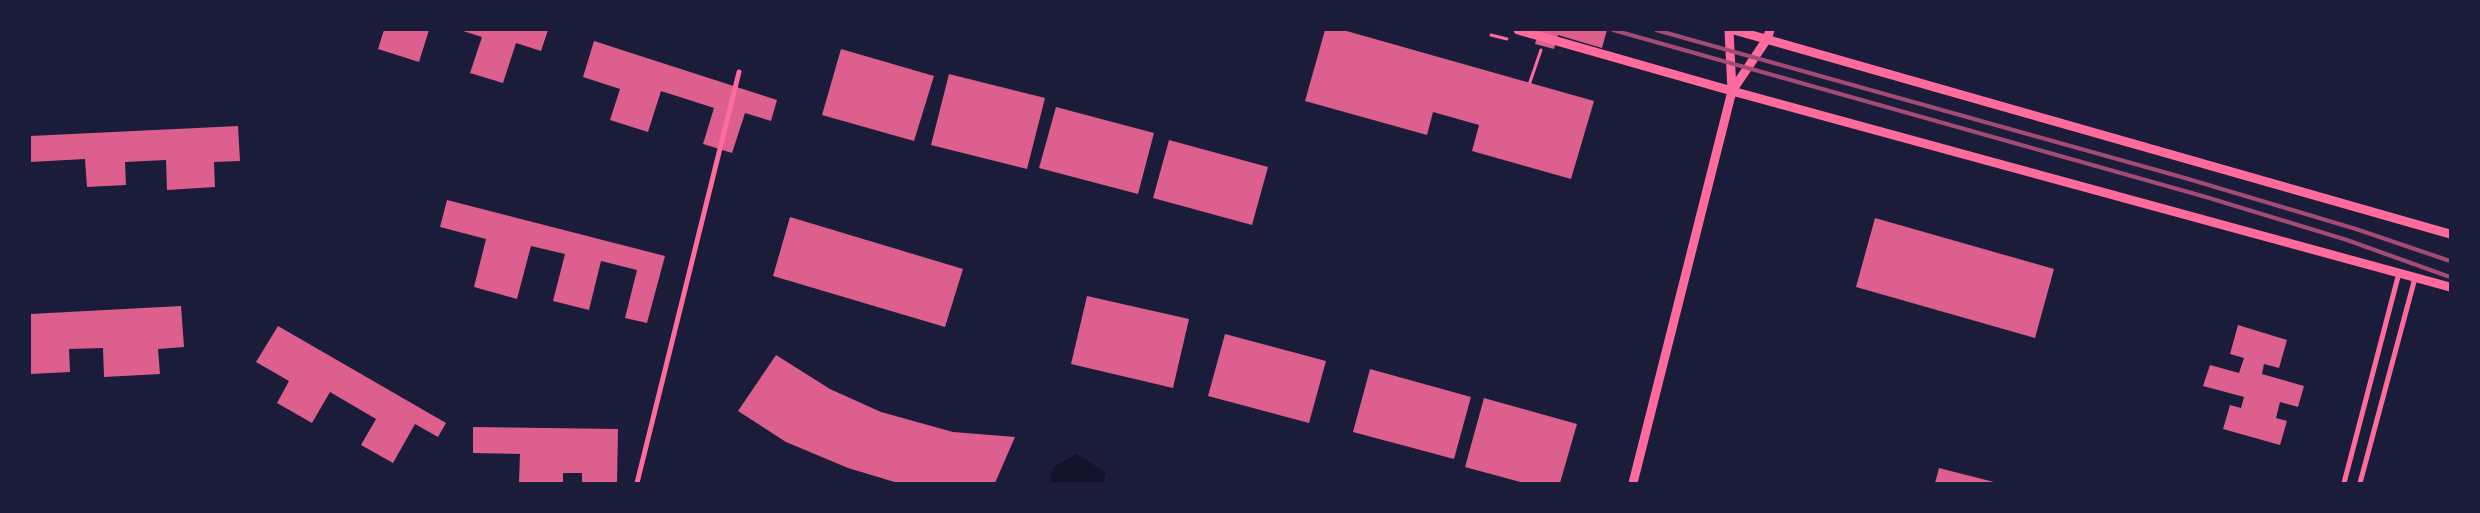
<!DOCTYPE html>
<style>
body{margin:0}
#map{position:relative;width:2480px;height:513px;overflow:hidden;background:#1b1b3a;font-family:"Public Sans",sans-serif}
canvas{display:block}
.frame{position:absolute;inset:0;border:31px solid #1b1b3a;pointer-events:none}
</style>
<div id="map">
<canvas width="2480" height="513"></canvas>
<div class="frame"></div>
</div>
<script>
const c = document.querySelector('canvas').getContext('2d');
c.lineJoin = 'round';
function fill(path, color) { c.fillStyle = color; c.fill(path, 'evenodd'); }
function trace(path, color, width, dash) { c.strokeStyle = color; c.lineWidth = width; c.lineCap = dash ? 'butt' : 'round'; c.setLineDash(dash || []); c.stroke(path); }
fill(new Path2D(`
 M1077,454L1106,473L1103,483H1050L1053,467Z`), '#12122b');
fill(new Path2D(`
 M384,30H429L419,62L378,49Z
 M460,30H548L541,51L516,43L503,83L470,73L482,37Z
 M1325,30H1343L1594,101L1571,179L1472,151L1479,125L1433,112L1427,135L1305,101Z
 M1539,30H1607L1602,48L1558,35L1554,49L1535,44Z
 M594,41L777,100L771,121L745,113L732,153L703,144L714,108L661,91L648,132L610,120L620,89L583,77Z
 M841,49L934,76L914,141L822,115Z
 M949,74L1045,98L1027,169L931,145Z
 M1056,107L1154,133L1138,194L1039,168Z
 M238,126L240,161L214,162L215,187L167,190L166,160L125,162L126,185L87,187L85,159L30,162V136Z
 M1169,140L1268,167L1252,225L1153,198Z
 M447,200L665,256L647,323L625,318L637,270L601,261L589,310L553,301L565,254L531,246L517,299L474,287L486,239L440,227Z
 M790,217L963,269L945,327L773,276Z
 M1875,218L2054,269L2035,338L1856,287Z
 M1087,296L1189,319L1173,388L1071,364Z
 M181,306L184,347L158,349L160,374L104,377L103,348L69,349L70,372L30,374V314Z
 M2238,325L2287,340L2279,368L2264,364L2262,374L2304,386L2298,407L2280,402L2276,418L2287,421L2280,445L2223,429L2230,405L2241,408L2244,397L2203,386L2210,365L2239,373L2244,358L2230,354Z
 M278,326L446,423L438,437L415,424L393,463L361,445L376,419L330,392L312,423L277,403L289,381L256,362Z
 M1225,334L1326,361L1309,423L1208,396Z
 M776,355L830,389L881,412L953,432L1015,437L995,483H898L848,468L786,442L738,411Z
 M1370,369L1471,397L1454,459L1353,432Z
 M1484,398L1577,424L1560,483H1524L1465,467Z
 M473,427L618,429L617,483H582V473H563V483H519L520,454L473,453Z
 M1939,468L1994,482V483H1935Z`), '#dd5f8e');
trace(new Path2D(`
 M1491,35L1507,39
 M1530,82L1541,50`), '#ff6b9d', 3);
trace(new Path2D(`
 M637,483L739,72
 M2344,483L2399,273
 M2360,483L2415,278`), '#ff6b9d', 5);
trace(new Path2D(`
 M1518,30L1732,91L2450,287
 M1734,30L2450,234
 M1732,91L1767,39L1770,30
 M1633,483L1732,91L1729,30`), '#ff6b9d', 9);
trace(new Path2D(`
 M1613,30L2206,197L2347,240L2450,277
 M1656,30L2185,178L2356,229L2450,261`), '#a44b75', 4);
</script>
